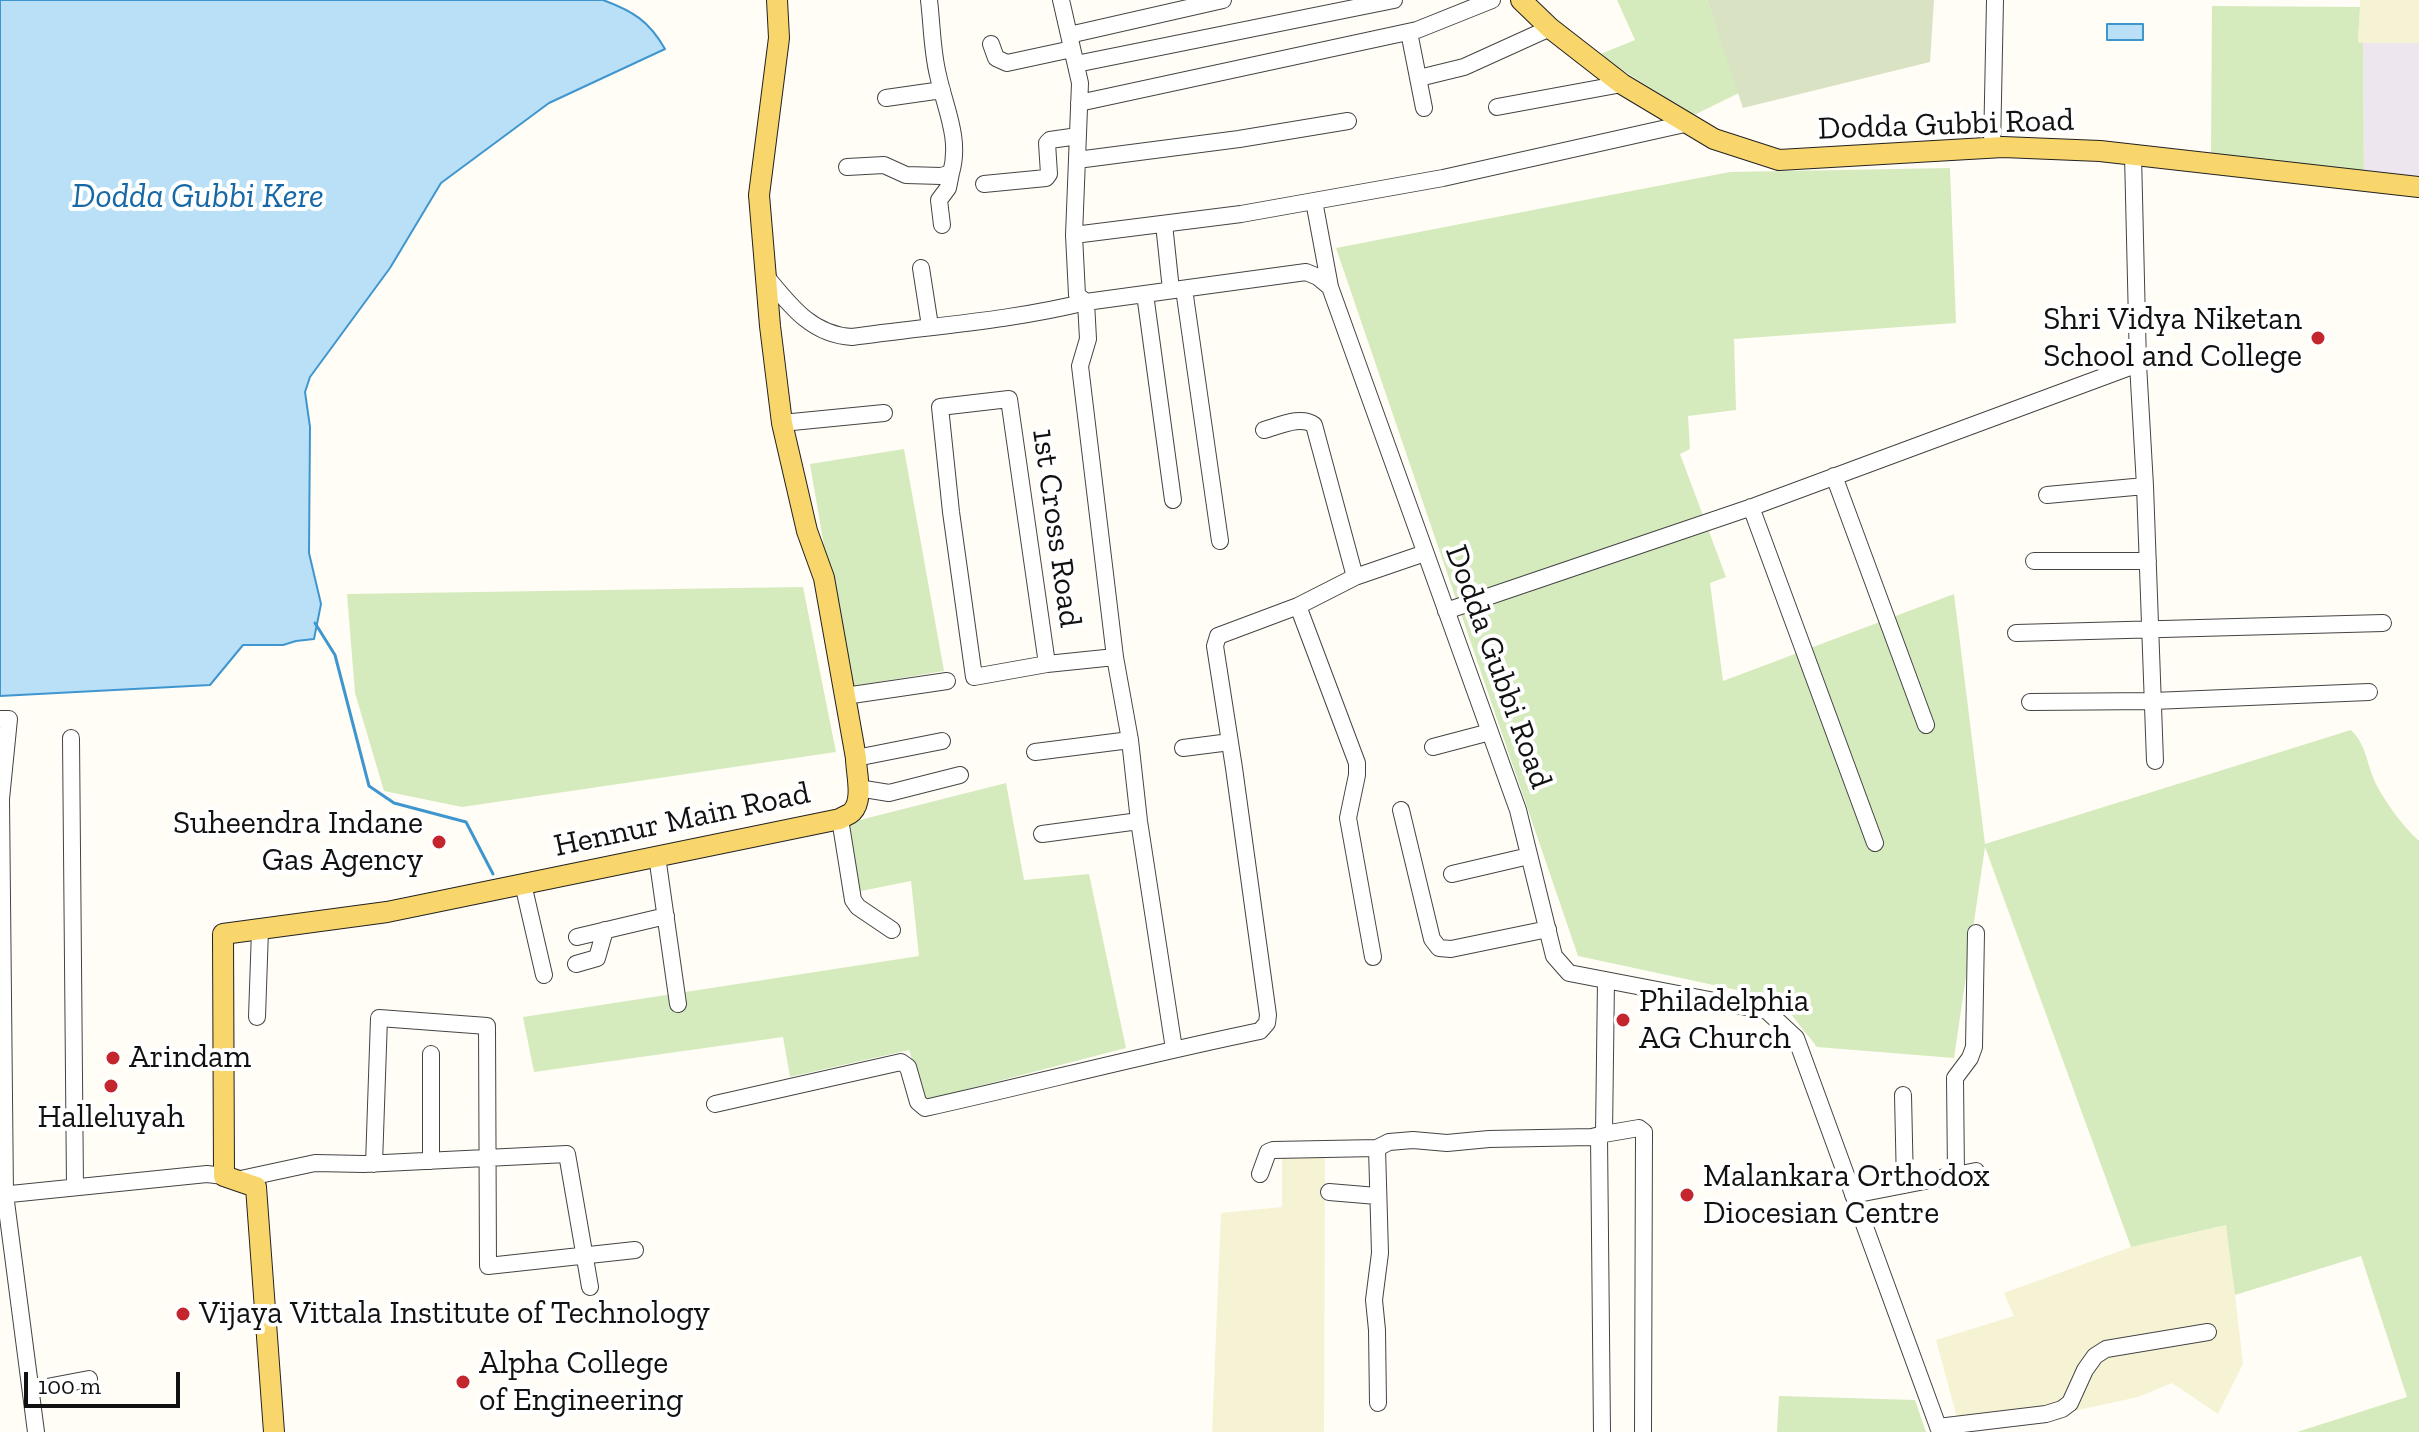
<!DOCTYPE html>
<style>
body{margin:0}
#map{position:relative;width:2419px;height:1432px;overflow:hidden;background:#fffdf5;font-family:"Zilla Slab",serif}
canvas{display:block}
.scale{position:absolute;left:24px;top:1372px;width:156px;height:36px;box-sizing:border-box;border:4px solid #111;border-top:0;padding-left:10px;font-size:24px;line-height:28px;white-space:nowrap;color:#111;-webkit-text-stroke:6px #fff;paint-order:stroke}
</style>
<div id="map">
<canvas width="2419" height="1432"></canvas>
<div class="scale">100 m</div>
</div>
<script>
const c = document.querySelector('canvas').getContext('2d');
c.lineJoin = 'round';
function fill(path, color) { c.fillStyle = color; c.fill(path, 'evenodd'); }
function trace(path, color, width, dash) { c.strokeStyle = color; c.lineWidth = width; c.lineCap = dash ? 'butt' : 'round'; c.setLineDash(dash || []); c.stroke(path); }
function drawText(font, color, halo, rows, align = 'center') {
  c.font = font + ' "Zilla Slab",serif'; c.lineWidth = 8; c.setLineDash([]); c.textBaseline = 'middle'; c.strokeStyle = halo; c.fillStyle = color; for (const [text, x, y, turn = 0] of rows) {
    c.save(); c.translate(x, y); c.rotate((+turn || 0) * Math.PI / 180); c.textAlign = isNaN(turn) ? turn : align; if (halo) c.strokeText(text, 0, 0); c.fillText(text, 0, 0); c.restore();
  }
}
fill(new Path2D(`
 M2363,43H2419V182L2364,178Z`), '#eee6ef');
fill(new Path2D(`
 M2360,0H2419V43H2358Z
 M1325,1155L1324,1432H1212L1221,1213L1282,1207V1158Z
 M2227,1225L2243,1364L2218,1414L2172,1383L2138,1397L2065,1413L1960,1429L1936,1340L2014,1316L2004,1293L2131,1247Z`), '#f6f3d4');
fill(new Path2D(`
 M1617,0H1707L1739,93L1694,115L1598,55L1635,40Z
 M2212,6L2360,7L2358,42L2363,43L2364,178L2211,157Z
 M1950,168L1956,323L1734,339L1736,410L1688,416L1690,449L1680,454L1726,577L1710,583L1723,681L1954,594L1985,844L2351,730C2367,745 2367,767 2377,786C2388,806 2403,826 2419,841V1432H2297L2407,1397L2361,1256L2235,1295L2226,1225L2131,1247L1985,847L1954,1058L1817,1047L1779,999L1578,956L1336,248L1730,172Z
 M904,449L944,671L848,687L810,464Z
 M803,587L836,752L462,807L384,791L355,693L347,594Z
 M1006,783L1024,880L1089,874L1126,1048L925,1100L909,1050L790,1077L783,1037L534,1072L523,1017L919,956L911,881L856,892L844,824Z
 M1779,1396L1915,1400L1926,1432H1777Z`), '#d5ebbd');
fill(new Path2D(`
 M1707,0H1934L1930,62L1743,108Z`), '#d9e3c4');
const water = new Path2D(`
 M0,0H603C633,11 649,21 665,49L549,103L441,183L390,268L310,377L305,392L310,427L309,553L321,604L314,639L296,641L283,645H243L210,685L0,696Z
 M2107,24H2143V40H2107Z`);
fill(water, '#b9e0f7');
trace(water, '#3f96cf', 2);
trace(new Path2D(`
 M315,623L335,655L369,786L394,803L466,822L493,874`), '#3f96cf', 3);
const minor = new Path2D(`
 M1061,0L1080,83L1074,235L1077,295L1086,302L1306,272L1318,277L1330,287L1518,810L1554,956L1569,973L1767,1011L1796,1038L1940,1432
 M1409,32L1424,108
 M1069,35L1223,0
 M991,44L996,58L1007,63L1072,49
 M1076,64L1394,0
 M1419,78L1464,67L1550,28
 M886,98L942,90
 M1079,103L1417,30L1492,0
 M1497,107L1622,84
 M1992,148L1995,0
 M2133,155L2138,364L2145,486L2155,761
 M1077,160L1239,139L1348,121
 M847,167L884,165L906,175L941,176L951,173C961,139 945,108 938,75C932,51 932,25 929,0
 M984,184L1046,178L1049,174L1047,143L1050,140L1078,136
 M1314,201L1330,287
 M1164,224L1171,290
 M942,225L939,200L948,188L951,173
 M1074,235L1241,214L1443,178L1689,123
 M921,268L930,326
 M765,275C789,304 811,335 852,337C929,326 1010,321 1086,302L1088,339L1080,366L1115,657L1130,740L1139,821L1174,1049
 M1184,289L1220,541
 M1145,294L1173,500
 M782,423L884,413
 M1264,430C1279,426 1301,415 1314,425L1355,577
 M1834,476L1926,725
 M2047,495L2145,486
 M1751,507L1875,843
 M2034,561H2148
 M1298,606L1357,763V775L1348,818L1373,957
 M1446,611L1755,506L2138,364
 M2016,633L2383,623
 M1047,664L1009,399L940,407L951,512L974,677L1047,664L1115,657
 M845,696L947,681
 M2030,702L2153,701L2369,692
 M0,719H9L1,799L5,1194L36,1432
 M71,738L75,1187
 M1433,747L1490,732
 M1183,748L1230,742
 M1035,752L1130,740
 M856,758L942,741
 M858,788L889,793L960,775
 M1401,810L1432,939L1439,948L1451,949L1548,929
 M840,819L853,900L858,907L892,930
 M1042,834L1139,821
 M657,856L678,1004
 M1452,874L1529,856
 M523,884L544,975
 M577,937L666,916
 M576,964L597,958L605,930
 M257,1017L260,930
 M1903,1095L1905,1185
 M715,1104L901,1062L908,1067L918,1102L925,1108C1037,1083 1148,1054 1260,1031L1267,1023L1268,1015L1234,768L1215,646L1218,636L1298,606L1355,577L1425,553
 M1604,1134L1639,1128L1644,1132L1643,1432
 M1599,1136L1602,1432
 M431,1161V1054
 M374,1164L379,1018L487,1026L488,1266L635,1250
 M1260,1174L1268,1152L1273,1150L1377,1148
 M1956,1175L1955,1078L1970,1058L1974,1047L1976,933
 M236,1180L315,1163L364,1164L567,1154L590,1287
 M1329,1192L1377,1196
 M0,1195L207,1174L224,1176
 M1853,1195L1976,1171
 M31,1390L89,1379
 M1378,1403L1377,1330L1374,1300L1380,1253L1377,1148L1389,1142L1413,1140L1447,1143L1489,1139L1592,1137L1604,1134L1606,980
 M1938,1427L2046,1414L2062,1409L2070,1403L2085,1370L2095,1356L2106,1349L2208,1332`);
const major = new Path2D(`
 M1521,0L1550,28L1622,84L1714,139L1779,160L2003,147L2100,151L2419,187
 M274,1432L256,1187L224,1176L223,934L387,912L840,819C844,816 849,815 852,812C864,800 856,773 856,758L824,578L807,531L782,423L770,326L759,195L779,38L777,0`);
trace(minor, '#444', 18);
trace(major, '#222', 22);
trace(minor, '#fff', 16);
trace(major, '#f9d66b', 20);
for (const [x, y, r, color] of [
 [2318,338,8,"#c4262e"],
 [439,842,8,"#c4262e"],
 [1623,1020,8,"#c4262e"],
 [113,1058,8,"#c4262e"],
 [111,1086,8,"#c4262e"],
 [1687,1195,8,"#c4262e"],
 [183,1314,8,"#c4262e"],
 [463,1382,8,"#c4262e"]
]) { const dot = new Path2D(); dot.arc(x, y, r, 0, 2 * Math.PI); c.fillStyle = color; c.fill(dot); trace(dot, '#fff', 3); }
drawText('32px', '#111', '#fff', [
 ["Dodda Gubbi Road",1946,125,-2],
 ["1st Cross Road",1056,528,82],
 ["Dodda Gubbi Road",1498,667,70],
 ["Hennur Main Road",682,820,-12]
]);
drawText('32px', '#111', '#fff', [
 ["Shri Vidya Niketan",2302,320,"right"],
 ["School and College",2302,357,"right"],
 ["Suheendra Indane",423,824,"right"],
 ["Gas Agency",423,861,"right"],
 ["Philadelphia",1639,1002],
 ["AG Church",1639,1039],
 ["Arindam",129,1058],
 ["Halleluyah",111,1118,"center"],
 ["Malankara Orthodox",1703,1177],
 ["Diocesian Centre",1703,1214],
 ["Vijaya Vittala Institute of Technology",199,1314],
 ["Alpha College",479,1364],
 ["of Engineering",479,1401]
], 'left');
drawText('italic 34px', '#1768a6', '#fff', [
 ["Dodda Gubbi Kere",198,197]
]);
</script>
